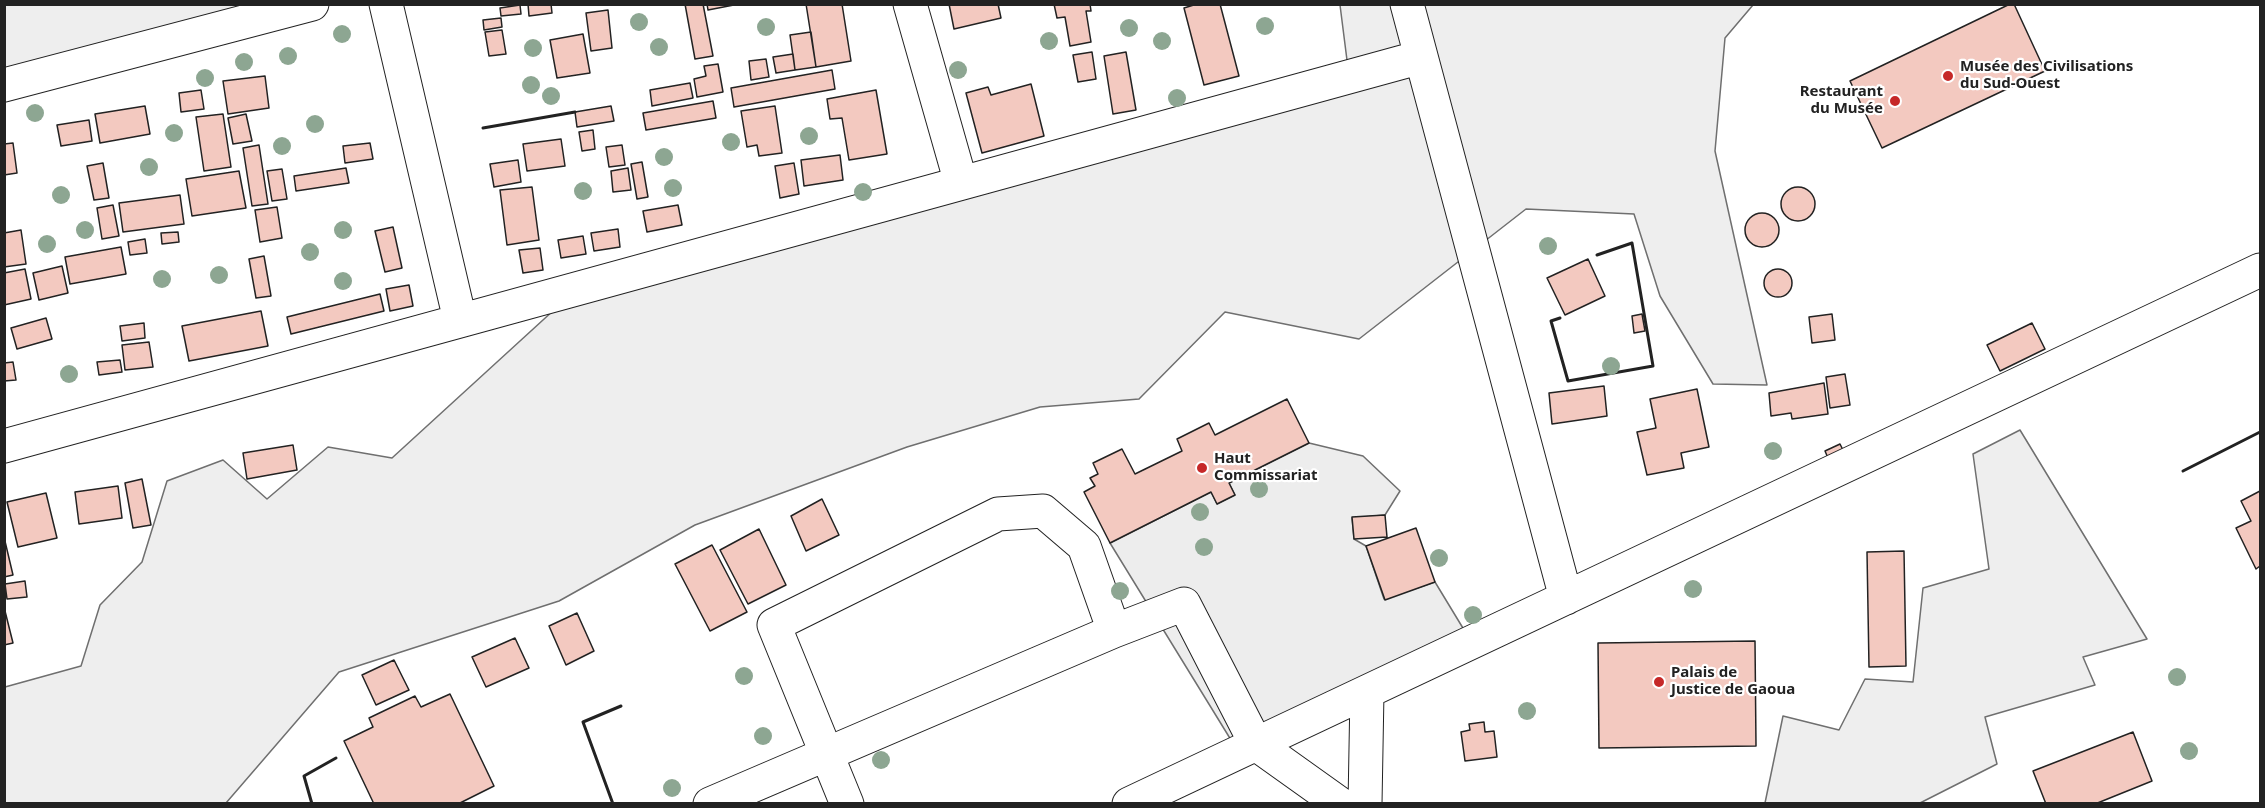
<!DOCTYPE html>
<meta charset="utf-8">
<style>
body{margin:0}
#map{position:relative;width:2265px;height:808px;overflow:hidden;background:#fff;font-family:"Noto Sans",sans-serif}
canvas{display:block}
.frame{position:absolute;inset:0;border:6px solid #222;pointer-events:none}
</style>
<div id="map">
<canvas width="2265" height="808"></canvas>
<div class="frame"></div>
</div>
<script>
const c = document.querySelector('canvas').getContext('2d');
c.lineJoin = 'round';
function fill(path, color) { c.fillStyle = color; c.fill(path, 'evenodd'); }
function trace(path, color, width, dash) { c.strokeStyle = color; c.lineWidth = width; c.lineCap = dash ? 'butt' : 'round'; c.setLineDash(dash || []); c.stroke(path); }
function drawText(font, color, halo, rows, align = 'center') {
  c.font = font + ' "Noto Sans",sans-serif'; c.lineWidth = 4.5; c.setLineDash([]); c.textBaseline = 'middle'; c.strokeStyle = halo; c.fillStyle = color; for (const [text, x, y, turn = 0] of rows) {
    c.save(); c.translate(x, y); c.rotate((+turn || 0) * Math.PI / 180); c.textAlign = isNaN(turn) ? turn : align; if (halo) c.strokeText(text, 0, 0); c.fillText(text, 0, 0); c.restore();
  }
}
const green = new Path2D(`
 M5,5H312L5,85Z
 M1340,5H1753L1725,38L1715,151L1767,385L1713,384L1660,296L1634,214L1526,209L1359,339L1225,312L1139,399L1040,407L907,447L695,525L559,601L339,672L226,803L5,804V687L81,666L100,605L142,562L167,481L223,460L267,499L328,447L392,458L578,288L1349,76Z
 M2020,430L2147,639L2083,657L2095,685L1985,717L1997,764L1920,803H1765L1783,716L1839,730L1865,679L1913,682L1923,588L1989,569L1973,454Z`);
fill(green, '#eee');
trace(green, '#6f6f6f', 1.5);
const parking = new Path2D(`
 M1309,443L1363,456L1400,491L1385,515L1352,518L1354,539L1366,546L1384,599L1435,582L1472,643L1239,753L1110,543L1211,492L1217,504L1235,495L1229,483Z`);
fill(parking, '#ededed');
trace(parking, '#6f6f6f', 1.5);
const building = new Path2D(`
 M528,4H551L552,13L529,16Z
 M685,4H703L713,56L695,59Z
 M707,4H739L708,10Z
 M806,4H842L851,61L816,67Z
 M949,4H998L1001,18L954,29Z
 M1054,4H1090L1091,11H1086L1091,42L1070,46L1065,17L1057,18Z
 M1197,4H1220L1239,76L1204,85L1184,8Z
 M2010,4H2014L2045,71L1882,148L1850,81Z
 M520,5L521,14L501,16L500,8Z
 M608,10L612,48L591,51L586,13Z
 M501,18L502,27L484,30L483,20Z
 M502,30L506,54L489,56L485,32Z
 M811,32L816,67L795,70L790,35Z
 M583,34L590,73L557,78L550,40Z
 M1092,52L1096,79L1078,82L1073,55Z
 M1126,52L1136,110L1113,114L1104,56Z
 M793,54L795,70L776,73L773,57Z
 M766,59L769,77L751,80L749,61Z
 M718,64L723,92L697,97L694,79L706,76L704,66Z
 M832,70L835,89L734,107L731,88Z
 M265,76L269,108L228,114L223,81Z
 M690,83L693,98L652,106L650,90Z
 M1031,84L1044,136L982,153L966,93L988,87L991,95Z
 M201,90L204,109L181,112L179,93Z
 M876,90L887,154L849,160L842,118L830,119L827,99Z
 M713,101L716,118L646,130L643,113Z
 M145,106L150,134L100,143L95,114Z
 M611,106L614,121L577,127L575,112Z
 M775,106L782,153L759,156L757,145L747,147L741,111Z
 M223,114L231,167L204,171L196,117Z
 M246,114L252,141L233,144L228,118Z
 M89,120L92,141L61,146L57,125Z
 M593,130L595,149L582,151L579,132Z
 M561,139L565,166L527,171L523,144Z
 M13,143L17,173L4,175V144Z
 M370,143L373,159L345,163L343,146Z
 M259,145L268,204L252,206L243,148Z
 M622,145L625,165L609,167L606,147Z
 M840,155L843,180L804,186L801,160Z
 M518,160L521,182L494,187L490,164Z
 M642,162L648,197L637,199L631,164Z
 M103,163L109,198L94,200L87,166Z
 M794,163L799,194L780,198L775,166Z
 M346,168L349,183L296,191L294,176Z
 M628,168L631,190L613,192L611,171Z
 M282,169L287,199L272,201L267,171Z
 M239,171L246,208L192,216L186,179Z
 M1781 204a17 17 0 1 1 34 0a17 17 0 1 1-34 0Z
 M532,187L539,240L507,245L500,190Z
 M180,195L184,224L123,232L119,203Z
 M113,205L119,236L102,239L97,208Z
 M678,205L682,225L647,232L643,211Z
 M277,207L282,238L260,242L255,210Z
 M1745 230a17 17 0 1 1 34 0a17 17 0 1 1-34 0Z
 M393,227L402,268L385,272L375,231Z
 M618,229L620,247L594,251L591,233Z
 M21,230L26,264L4,267V233Z
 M178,232L179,242L162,244L161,233Z
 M583,236L586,254L561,258L558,240Z
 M145,239L147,253L130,255L128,242Z
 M121,247L126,274L70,284L65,257Z
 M540,248L543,270L523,273L519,250Z
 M264,256L271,296L256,298L249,259Z
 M1588,259L1605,296L1565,315L1547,278Z
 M62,266L68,293L39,300L33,273Z
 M25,269L31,299L4,305V273Z
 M1764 283a14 14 0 1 1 28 0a14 14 0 1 1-28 0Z
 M409,285L413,306L390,311L386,289Z
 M380,294L384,311L291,334L287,317Z
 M261,311L268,346L189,361L182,326Z
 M1642,314L1645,331L1634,333L1632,316Z
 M1832,314L1835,340L1812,343L1809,317Z
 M46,318L52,339L17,349L11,328Z
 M144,323L145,338L122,341L120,326Z
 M2032,323L2045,349L2000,371L1987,345Z
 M149,342L153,367L125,370L122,345Z
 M120,360L122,372L99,375L97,362Z
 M13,362L16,380L4,381V363Z
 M1845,374L1850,405L1830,408L1826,377Z
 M1824,383L1828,414L1792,419L1791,413L1771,416L1769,393Z
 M1604,386L1607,416L1552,424L1549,393Z
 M1697,389L1709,447L1681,453L1684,468L1647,475L1637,432L1656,428L1650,399Z
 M1287,399L1309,443L1229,483L1235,495L1217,504L1211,492L1110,543L1084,492L1095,486L1090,478L1098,474L1093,463L1122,449L1135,474L1182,451L1177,439L1209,423L1215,435Z
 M1840,444L1844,452L1828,458L1825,451Z
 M293,445L297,470L247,479L243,453Z
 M142,479L151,525L133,528L125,483Z
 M118,486L122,518L79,524L75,492Z
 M2260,491V566L2256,569L2236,528L2251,521L2241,501Z
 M46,493L57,538L18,547L7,502Z
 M822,499L839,535L806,551L791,516Z
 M1385,515L1387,537L1354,539L1352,517Z
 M1416,528L1435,582L1385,600L1366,546Z
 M759,529L786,585L748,604L720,550Z
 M4,537L13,575L4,577Z
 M712,545L747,612L710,631L675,564Z
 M1904,551L1906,666L1869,667L1867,552Z
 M25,581L27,597L7,599L5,584Z
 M4,607L13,643L4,645Z
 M577,613L594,651L566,665L549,626Z
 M515,638L529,668L486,687L472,657Z
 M1755,641L1756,746L1599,748L1598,643Z
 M394,660L409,690L376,705L362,675Z
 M450,694L494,786L458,804H374L344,741L373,727L369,718L415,696L421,707Z
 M1484,722L1485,732L1494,731L1497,757L1465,761L1461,732L1470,730L1469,724Z
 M2133,732L2152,781L2095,804H2046L2033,771Z`);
fill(building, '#f3c9c0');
trace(building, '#222', 1.5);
const minor = new Path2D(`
 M386,4L460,320
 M910,4L961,183
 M1407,4L1566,598
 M4,85L312,4
 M4,446L1421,57
 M710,804L1114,631L1184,604L1256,744L1340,804
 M847,804L774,625L998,514L1043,511L1084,546L1114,631
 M1129,804L2260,270
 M1365,804L1367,692`);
trace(minor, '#222', 35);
trace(minor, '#fff', 33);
trace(new Path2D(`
 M483,128L575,112
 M1560,318L1551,321L1568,381L1653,366L1632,243L1597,255
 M2183,471L2260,432
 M312,804L304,776L336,758
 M613,804L583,722L621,706`), '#222', 3);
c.fillStyle = '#8da692';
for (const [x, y] of [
 [639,22],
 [1265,26],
 [766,27],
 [1129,28],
 [342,34],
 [1049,41],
 [1162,41],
 [659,47],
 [533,48],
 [288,56],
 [244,62],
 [958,70],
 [205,78],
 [531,85],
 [551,96],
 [1177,98],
 [35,113],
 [315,124],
 [174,133],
 [809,136],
 [731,142],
 [282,146],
 [664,157],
 [149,167],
 [673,188],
 [583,191],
 [863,192],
 [61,195],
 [85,230],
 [343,230],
 [47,244],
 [1548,246],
 [310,252],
 [219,275],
 [162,279],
 [343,281],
 [1611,366],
 [69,374],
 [1773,451],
 [1259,489],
 [1200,512],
 [1204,547],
 [1439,558],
 [1693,589],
 [1120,591],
 [1473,615],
 [744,676],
 [2177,677],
 [1527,711],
 [763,736],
 [2189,751],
 [881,760],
 [672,788]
]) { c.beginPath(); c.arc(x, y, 9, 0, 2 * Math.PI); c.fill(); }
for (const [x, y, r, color] of [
 [1948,76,6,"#c62828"],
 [1895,101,6,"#c62828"],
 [1202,468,6,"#c62828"],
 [1659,682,6,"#c62828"]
]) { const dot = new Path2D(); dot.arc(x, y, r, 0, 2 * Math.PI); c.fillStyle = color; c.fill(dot); trace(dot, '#fff', 2); }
drawText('bold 15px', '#222', '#fff', [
 ["Musée des Civilisations",1960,67],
 ["du Sud-Ouest",1960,84],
 ["Restaurant",1883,92,"right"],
 ["du Musée",1883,109,"right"],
 ["Haut",1214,459],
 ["Commissariat",1214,476],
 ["Palais de",1671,673],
 ["Justice de Gaoua",1671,690]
], 'left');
</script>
